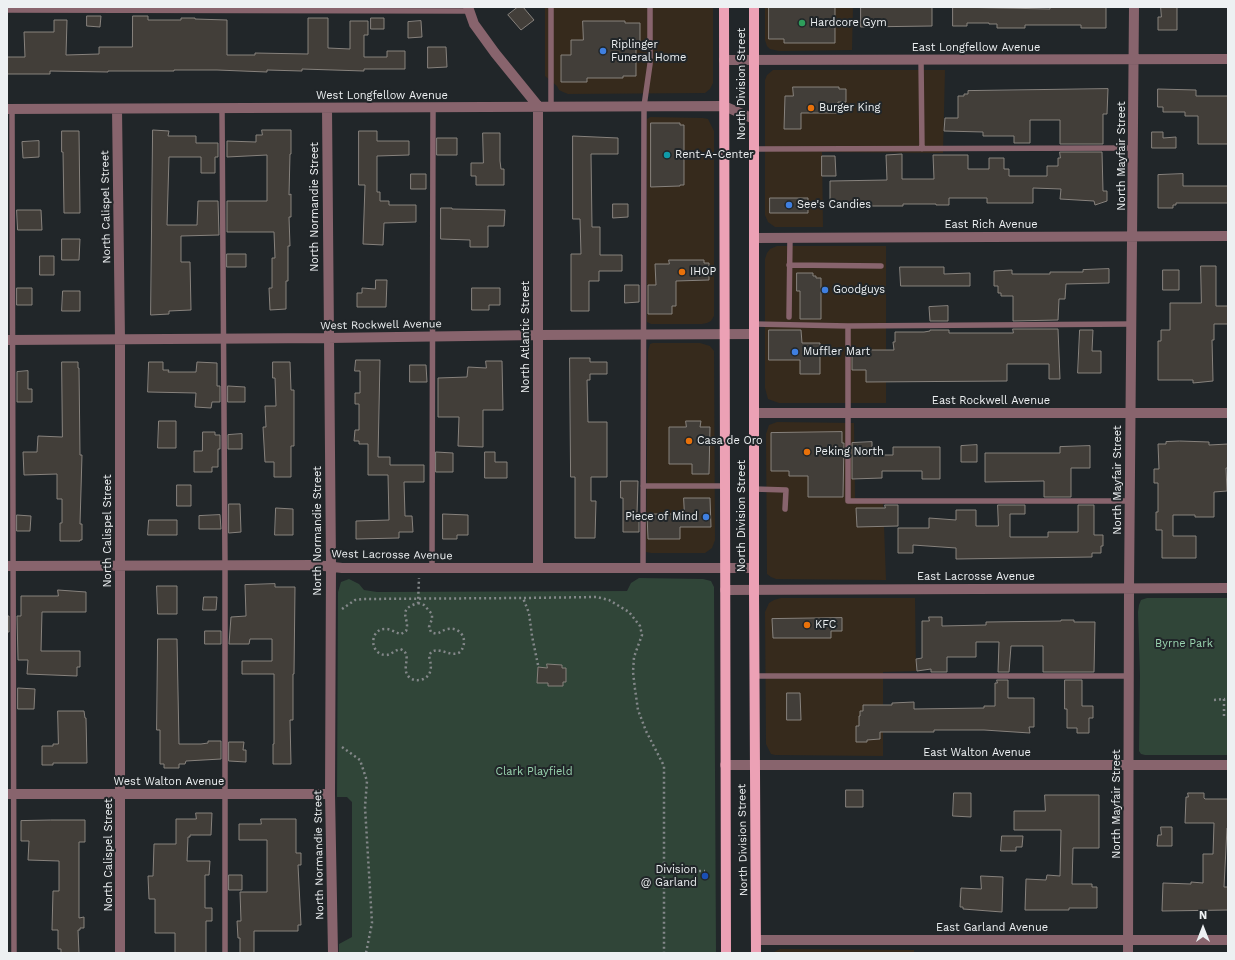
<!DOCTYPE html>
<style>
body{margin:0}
#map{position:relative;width:1235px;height:960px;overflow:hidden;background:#212629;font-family:"Work Sans",sans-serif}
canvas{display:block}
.frame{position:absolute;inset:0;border:8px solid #edf0f2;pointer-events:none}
.north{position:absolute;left:1183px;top:908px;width:40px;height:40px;-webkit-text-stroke:3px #212629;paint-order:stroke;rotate:0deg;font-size:11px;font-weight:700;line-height:16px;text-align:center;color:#edf0f2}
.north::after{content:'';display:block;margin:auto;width:14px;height:18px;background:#edf0f2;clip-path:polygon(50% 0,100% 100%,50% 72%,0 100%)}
</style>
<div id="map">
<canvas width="1235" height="960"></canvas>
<div class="frame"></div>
<div class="north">N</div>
</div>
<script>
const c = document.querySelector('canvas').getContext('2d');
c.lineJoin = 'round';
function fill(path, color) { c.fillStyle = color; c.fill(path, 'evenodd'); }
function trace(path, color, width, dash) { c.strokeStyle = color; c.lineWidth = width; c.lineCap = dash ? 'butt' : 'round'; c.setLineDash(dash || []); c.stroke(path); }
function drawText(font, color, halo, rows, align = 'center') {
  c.font = font + ' "Work Sans",sans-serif'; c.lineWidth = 4; c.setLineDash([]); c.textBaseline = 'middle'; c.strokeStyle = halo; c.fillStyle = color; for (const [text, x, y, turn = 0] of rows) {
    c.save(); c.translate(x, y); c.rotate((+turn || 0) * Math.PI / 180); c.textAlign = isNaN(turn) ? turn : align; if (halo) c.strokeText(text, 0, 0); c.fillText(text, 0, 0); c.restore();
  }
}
fill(new Path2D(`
 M545,7H713V83L710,89L705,93L568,94L563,92L559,90L557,86L545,76Z
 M765,7H853L852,50L779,51L770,49L767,46L765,40Z
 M773,70H945L943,153L822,152L823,227H775L768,222L765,215V80L767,75Z
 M650,117L703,118L708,119L714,131V316L711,321L707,323L702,324H651L647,322V119Z
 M777,246H886V403H779L768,399L765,388V259L767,253L770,249Z
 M653,343H700L710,346L714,351L715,540L712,548L705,553H651L646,552L648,351L650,344Z
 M777,422L854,423L855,498L883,499L886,580L776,579L771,577L767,574L766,434L769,425Z
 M781,598H915L916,671L883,672V756L775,755L771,754L766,744L765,612L769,603L774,600Z
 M780,949L914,950V953H772Z`), '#362a1c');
fill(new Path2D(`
 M639,578L703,579L711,581L714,587L716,953H339V944L352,937V802L347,797H337L338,592L341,582L349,579L359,584L364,590L377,592L627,591L631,583Z
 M1147,598H1228V755H1145L1141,754L1139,751L1140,676L1138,612L1139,605L1141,600Z`), '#304538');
const building = new Path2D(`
 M518,7H523L534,20L521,30L508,15Z
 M769,7H835V43H784V39H769Z
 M861,7H932V26L861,27Z
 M953,7L1050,9V7H1106V28H1081V25H1025V28H997V24H989V23H967V26H953Z
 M1161,7H1177V30H1158V17H1161Z
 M87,16H101L100,27L87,26Z
 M133,16H148V20H181V18H195V19L227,20V55H255V53L308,54V18H328V48L350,49V21H368V35H364V57H387V51H405V69H364V71L302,69V71L267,70V72L217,70H174V71H108V72L50,71V74H7V57H25L24,32H54V20H67L66,55L99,54V47H132Z
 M371,18H384V29H371Z
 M421,21L422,37L408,38V22Z
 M583,21H625V23H640V47H636V76H623V78H587V82H561V55H571V40H583Z
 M428,47H446L447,67L428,68Z
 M793,87H839V89H846V102H838V113H801V129H784L785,96H793Z
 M1108,89L1107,114H1103V144H1060V120H1030V143H1014V136H983V132L944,131L945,118H958V96H964V94H968V91Z
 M1158,89L1196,90V96H1228V144H1198V116H1185V112H1163V107H1158Z
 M651,123H680V125H684V185H680V186L651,187Z
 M153,130L169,131L168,136H196V143H218V157H215V173H201V157H169L167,225H197L198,201H218L219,235L181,236V262H190L191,310L169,311V314L151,315Z
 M262,130H291V154H290L289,195L291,194V217H289L290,246H288V281H286V309L270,310L269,288H272V258H275L274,232H227V201H267V155L227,157V141L256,142V135H262Z
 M62,131H79L80,213H64L63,152H62Z
 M359,131H377V141H409V155L377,156V192H380V201H389V205H416V222L384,223L383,245L363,244L365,185H359Z
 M1152,132H1163V138L1176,137V148H1152Z
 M483,133H500V161L501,169H504V185H476V176H471V163H483Z
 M573,136L618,138V154H591L592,227H600V255H622V271H599V281H589V311H571V254H581L580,219H573Z
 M437,138H457V155H437Z
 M39,141V157L23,158L22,142Z
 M1060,152H1102L1103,191H1107V201L1095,205L1094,201L1060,199L1061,189L1033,188V203H987V198H949V205H936V204H903V206H830V181L887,180L886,155L902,154V179H934L933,155H968V169H989V158H1004V169H1009V176H1047V166H1058V158H1060Z
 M822,156H835L836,176H822Z
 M411,174H426V189H411Z
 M1183,174V186H1228V203H1176V205H1173V208H1158V175Z
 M770,198H808V213H770Z
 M613,204H628V217L613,218Z
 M441,208H452V209L505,210L504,226H488V247H470V240L441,239Z
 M17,210H41L42,230H18Z
 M62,239H80L79,260H62Z
 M227,254H246V267H227Z
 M40,256H54V275H40Z
 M669,260H704V263H709V280L676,281V306H672V314H648V285H656L655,264H669Z
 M1201,266H1216V306H1228V324H1214V340H1212L1213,381L1193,383V380H1158V341H1161V330H1170V303H1201Z
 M900,267H944V274L970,273V286H901Z
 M1109,269V283L1066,284L1065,299H1059L1058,320L1013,321V296H1001V293H998V286H994V271L1012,270V274H1050V272H1083V270Z
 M1163,270H1179V290H1163Z
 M797,273H813V276H816V278H821V319H800V291H797Z
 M376,280H387L386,307H357V293H362V288L375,289Z
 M625,285H639V302L625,303Z
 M17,288H32V305H17Z
 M472,288H500V305H489V310H472Z
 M63,291H80V311H62Z
 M948,306V321H930L929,307Z
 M1013,329H1058L1060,379H1049V364H1007V381L866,382V370H852V350H894L893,342H895V332H924L930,331V330H949V333H1013Z
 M769,330H801L802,343H820V374H800V360H769Z
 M1080,330H1093L1092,351H1101V373H1078Z
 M570,358H590V362H607V374H590V380H587L588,422H607V477H591V501H596L595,538H575V477H571Z
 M356,360H380L378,457H390V465H424V482H404L405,516H412L413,532H399V538L356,539V521L389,520L388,475H368V444H359V441H354L355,430H359V404H355V393H360V371H355Z
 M486,361H502L503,410H483V447L458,446L459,417H438V378L467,377L468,367L486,368Z
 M62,362H78V368H79L80,455H82L80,524H82V540H80V541H60V523H62V499H57V474L24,475L23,452H37L38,436L62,437Z
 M149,362H163V370H169L168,372H196L197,362L217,363V386H220V402H212L211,408L195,407L196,393L148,392Z
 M273,362H290L291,390H294V446H291V477H274V462H265L263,427H266L265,406H276L275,378H273Z
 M410,365H426L427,382H410Z
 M28,371V389H32V402H17V372Z
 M228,386L245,387V402H228Z
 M159,421H176V448H158Z
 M686,421H701L700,427H710L709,474H692V464H669V427H686Z
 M203,432H215V435H220V449H218V467H212V472H194V451H202Z
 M842,432V443H844L843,497H808V476H789V471H771V433Z
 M242,434V449H228V435Z
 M1180,441L1209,442V445L1228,444V468H1226L1227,491L1214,492V517H1195V515H1173V536H1196V558H1162V530H1156V512H1158V483H1154V469H1159L1158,444H1166V442Z
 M872,442V455H893V447H940V479H922V471H882V478L852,479V443Z
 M977,445V462H961V446Z
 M1090,446V468H1071V497H1044V481L985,482V453H1060V447Z
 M436,452L453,453V472H436Z
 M485,452H495V462H507V478H485Z
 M621,481H638L637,514H639V532H623V498H621Z
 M177,485H191V506H177Z
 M684,498H710L711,527H680V539H648L647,514H684Z
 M229,504H240L241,532L229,533Z
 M885,505H898V526L857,527L856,508H885Z
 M998,505H1025V514H1010V537H1048V532H1078V505H1094V535H1103V546H1101V553H1092V557L956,559V548L913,545V553H898V528H929V518L956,520V510H976V526H998Z
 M276,508L293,509V535H275Z
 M443,514L468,515V535H457V539H443Z
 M17,515L31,516L30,531H17Z
 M220,515L221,529H199V516Z
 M149,520H177V535H148Z
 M275,584V587H295L294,674H293V720H290L291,764H273V744H274V674H242V661H272V639H250L249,644H229L231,617L246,616L245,585Z
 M157,586H177V614H158Z
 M58,590L86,592V612H42L41,651H80V667H77V676L27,674L28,660H18L17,616H21V596H58Z
 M204,597H217L216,610H203Z
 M7,616H9V632H7Z
 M929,617H942V626L986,625V622L1061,621V620H1074V622H1095L1094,672H1043V646H1011L1009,672H998L999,642H976V657H947V672H931V669L917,671L916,659L922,658V621H929Z
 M842,618V631H831V638H773L772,619Z
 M205,631H221V644H205Z
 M158,639H177L179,744H201L208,743V741H221V759L186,761L185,764H179V768H164V764H160V730H157Z
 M547,664L562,665V668H566V682H563V686H548V683H537L538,667L547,668Z
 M997,680H1008V698H1034V727H1029L1030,733L984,730H934V732H880V739L867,740V742H856V726H859V716H860V711H863V705H892V703L914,702V709L984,708V706H995V683H997Z
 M1065,680H1082V706H1093V718H1089V733H1077V728H1067V709H1065Z
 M18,688L35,689L34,709H18Z
 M787,693H800L801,720H787Z
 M58,711H84L85,718H86L87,763H53V765H42V746H53V744H58Z
 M229,742H244L243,750H246V762L229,761Z
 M846,790H863V807H846Z
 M954,793H971V817L953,816Z
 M1188,793H1204V798L1205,799H1228V828H1227L1224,887H1228V910L1162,911L1163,883L1191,884V882L1203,883V854H1213L1214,823H1185L1186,797H1188Z
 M1045,795H1099V848H1073L1072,884H1092V887H1097V908H1069V910H1025L1026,879L1046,880L1047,875L1060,876L1061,830H1014V811H1045Z
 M196,813H212L211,835H190V837H188L187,861H210L209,875H205V908H212V921H206V953H175V933H155V899H149L148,876H153L154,844H176V819H196Z
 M261,819H296V853H301V865H298L301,925H298V931H254V953H240V938H238L237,921H241L240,892H267V840H239V824H261Z
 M51,820H85V842H79V918L84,917V928H80V930H78L79,953H61V949H58V930H52L53,891H59V861L28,860L29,841H21V821Z
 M1161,827H1172V846H1157L1158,835H1161Z
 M1002,836H1023L1022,847H1016V851H1001Z
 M229,875H242V890H229Z
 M981,876L1003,877L1002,912L963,909V907H960L961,888L981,889Z`);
fill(building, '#423e39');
trace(building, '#87827d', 1);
trace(new Path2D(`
 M418,603L424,605L432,614V619L429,627L431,632C439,636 441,630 448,629C459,627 467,637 463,647C457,665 435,640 429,656C430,661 432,666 430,672C428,680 415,683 409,677C400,668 414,654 400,649C395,650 391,655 386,655C369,655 369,628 386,629C391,629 396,633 401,634L406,631C411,619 395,610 418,603L419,578
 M342,609L355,600L364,599L523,598
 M538,665L532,636L529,613L523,598L597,597L609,600L629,612L640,626L642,635L634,657L633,672L635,689L638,710L646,731L664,766V953
 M1214,700L1224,699V716H1228
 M342,747L360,760L367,781L365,807L372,923L366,953
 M664,871H705`), '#84888a', 2.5, [2, 3]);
trace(new Path2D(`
 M551,7V106
 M7,10L469,11
 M921,60L922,149
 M12,109L14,953
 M222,109L225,565V953
 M754,149L1134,148
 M789,265L881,266
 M789,317L790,238
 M754,324L848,326L1132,324
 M848,326V501H1130
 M643,486H725
 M754,489L786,490L785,509
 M432,568L433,108
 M643,568L644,106L650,64V7
 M754,676H1129`), '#88646d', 5.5);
trace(new Path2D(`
 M468,7L474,24L495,53L538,106V568
 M724,60L1228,59
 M327,108L331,566L330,794L333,953
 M7,109L724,106L754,119
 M117,109L120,339V953
 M754,238L1228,236
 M7,340L328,338L538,335L754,334
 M755,413H1228
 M7,566L316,565L342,568H754
 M725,590L1228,588
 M725,765H1228
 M7,794H330
 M756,940H1228
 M1128,953L1129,588L1134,7`), '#88646d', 10);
trace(new Path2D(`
 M724,7L726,953
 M754,7V590L756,953`), '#eca1b5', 10);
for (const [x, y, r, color] of [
 [802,23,4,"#2e9e5b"],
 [603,51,4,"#3f7fe0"],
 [811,108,4,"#e8710a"],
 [667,155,4,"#0f9aa8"],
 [789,205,4,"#3f7fe0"],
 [682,272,4,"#e8710a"],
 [825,290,4,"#3f7fe0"],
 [795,352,4,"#3f7fe0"],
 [689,441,4,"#e8710a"],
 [807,452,4,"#e8710a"],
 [706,517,4,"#3f7fe0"],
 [807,625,4,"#e8710a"],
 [705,876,4,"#1a4fb4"]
]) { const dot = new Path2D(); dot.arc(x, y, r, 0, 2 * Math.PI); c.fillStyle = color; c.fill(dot); trace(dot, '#212629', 1.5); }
drawText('11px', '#edf0f2', '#212629', [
 ["Hardcore Gym",810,23],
 ["Riplinger",611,45],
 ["Funeral Home",611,58],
 ["Burger King",819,108],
 ["Rent-A-Center",675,155],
 ["See's Candies",797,205],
 ["IHOP",690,272],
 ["Goodguys",833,290],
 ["Muffler Mart",803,352],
 ["Casa de Oro",697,441],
 ["Peking North",815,452],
 ["Piece of Mind",698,517,"right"],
 ["KFC",815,625],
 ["Division",697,870,"right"],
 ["@ Garland",697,883,"right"]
], 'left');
drawText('11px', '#edf0f2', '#212629', [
 ["East Longfellow Avenue",976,48],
 ["North Division Street",742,84,-90],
 ["West Longfellow Avenue",382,96],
 ["North Mayfair Street",1122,156,-90],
 ["North Calispel Street",106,207,-91],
 ["North Normandie Street",315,207,-90],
 ["East Rich Avenue",991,225],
 ["West Rockwell Avenue",381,325,-1],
 ["North Atlantic Street",526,337,-90],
 ["East Rockwell Avenue",991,401],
 ["North Mayfair Street",1118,480,-90],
 ["North Division Street",742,516,-90],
 ["North Calispel Street",108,531,-90],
 ["North Normandie Street",318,531,-90],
 ["West Lacrosse Avenue",392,555,1],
 ["East Lacrosse Avenue",976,577],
 ["East Walton Avenue",977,753],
 ["West Walton Avenue",169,782],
 ["North Mayfair Street",1117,804,-90],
 ["North Division Street",743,840,-91],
 ["North Calispel Street",109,855,-90],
 ["North Normandie Street",319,855,-91],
 ["East Garland Avenue",992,928]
]);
drawText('11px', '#9ad4b0', '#212629', [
 ["Byrne Park",1184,644],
 ["Clark Playfield",534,772]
]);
</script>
